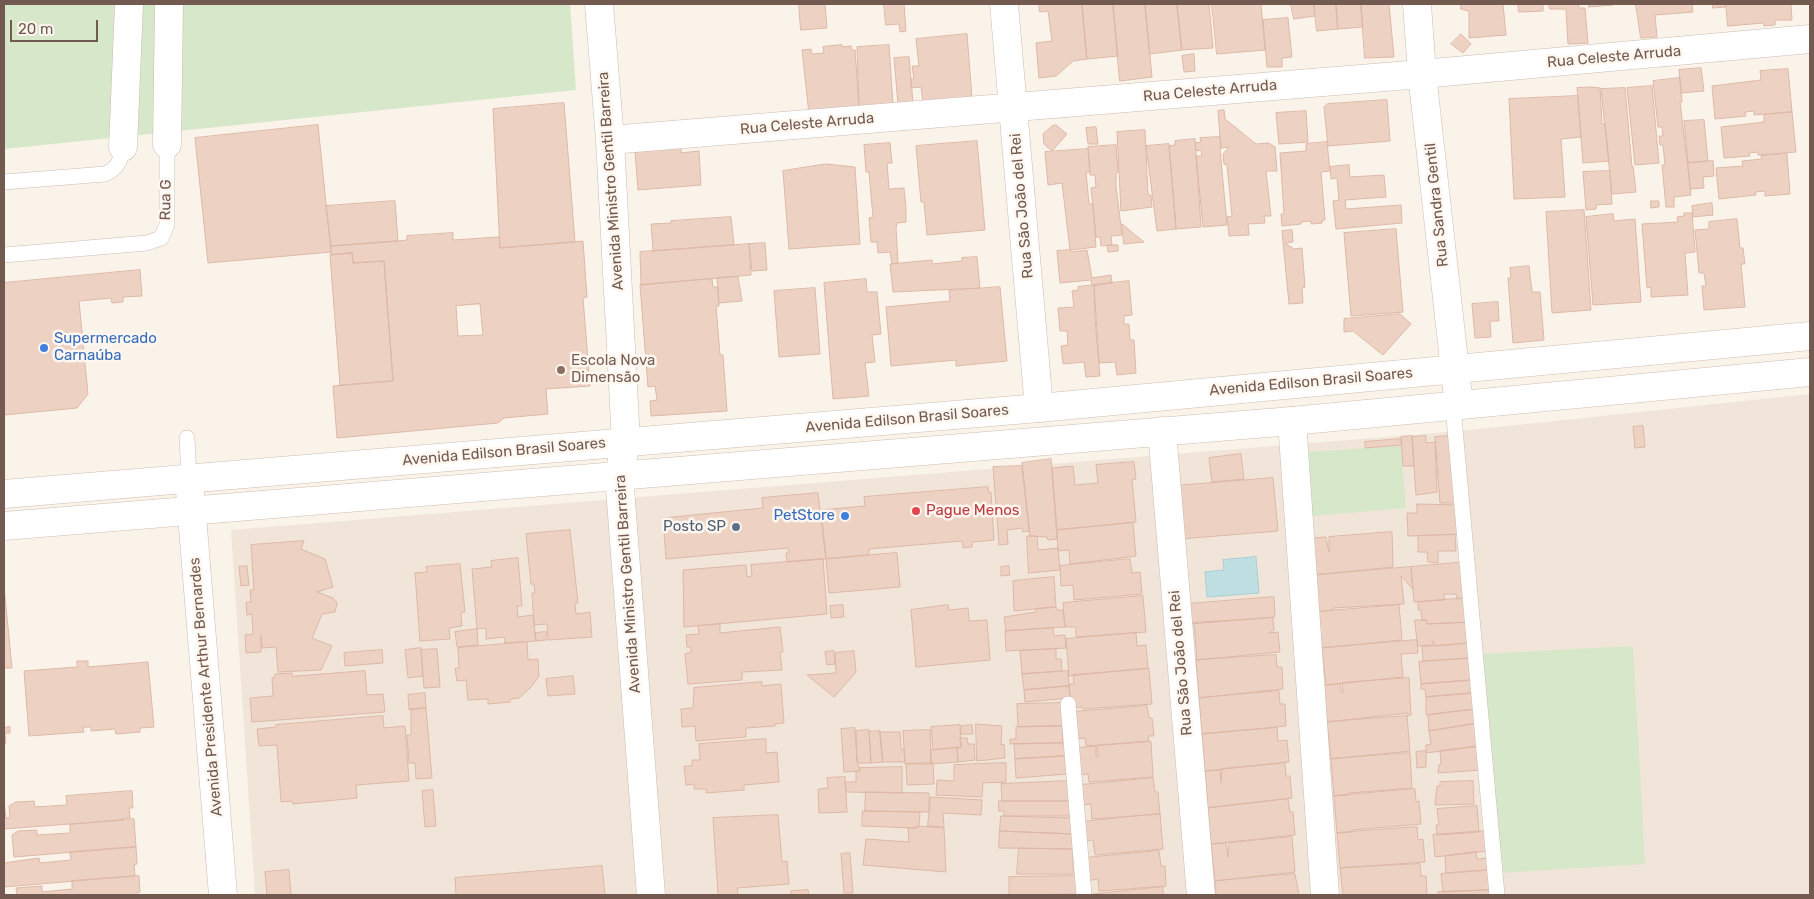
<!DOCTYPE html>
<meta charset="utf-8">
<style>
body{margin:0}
#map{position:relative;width:1814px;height:899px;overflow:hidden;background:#faf3ea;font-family:Rubik,sans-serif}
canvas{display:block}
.frame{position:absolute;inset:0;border:5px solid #735a50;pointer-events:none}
.scale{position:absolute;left:10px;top:20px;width:88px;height:22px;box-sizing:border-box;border:2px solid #735a50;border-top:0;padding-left:6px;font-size:15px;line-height:18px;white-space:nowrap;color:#735a50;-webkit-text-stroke:4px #fdf7f0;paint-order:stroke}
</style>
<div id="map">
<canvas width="1814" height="899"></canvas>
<div class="frame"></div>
<div class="scale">20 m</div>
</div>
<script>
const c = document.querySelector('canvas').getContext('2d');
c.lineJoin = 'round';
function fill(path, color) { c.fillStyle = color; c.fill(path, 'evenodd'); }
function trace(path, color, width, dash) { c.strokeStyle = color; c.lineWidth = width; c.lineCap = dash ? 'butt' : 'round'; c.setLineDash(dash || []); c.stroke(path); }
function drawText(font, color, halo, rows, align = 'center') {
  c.font = font + ' Rubik,sans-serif'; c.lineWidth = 5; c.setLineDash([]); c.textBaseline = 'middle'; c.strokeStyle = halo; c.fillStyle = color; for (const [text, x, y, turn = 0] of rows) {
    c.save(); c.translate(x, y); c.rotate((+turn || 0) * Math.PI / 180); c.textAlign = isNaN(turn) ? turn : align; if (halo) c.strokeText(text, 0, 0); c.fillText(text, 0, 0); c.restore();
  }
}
fill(new Path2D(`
 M1810,394V895H255L231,530L1460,431Z`), '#f1e5d9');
fill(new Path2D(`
 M4,4H570L576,90L4,149Z
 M1401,446L1406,508L1312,516L1307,452Z
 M1633,646L1645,864L1500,873L1481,654Z`), '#d7e7c9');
const water = new Path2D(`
 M1256,557L1259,593L1207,597L1205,572L1224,570L1223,560Z`);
fill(water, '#c0dfe2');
trace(water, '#a7cfd3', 1);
const building = new Path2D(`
 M799,4H825L827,28L801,30Z
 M884,4H904L906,31L900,32L899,24L886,25Z
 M1039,4H1082L1087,59L1073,61L1056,76L1039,78L1036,43L1052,41L1048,11L1040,12Z
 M1082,4H1113L1118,56L1087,59Z
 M1113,4H1145L1152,77L1120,81Z
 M1145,4H1177L1182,50L1150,54Z
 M1177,4H1209L1213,48L1182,50Z
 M1212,4H1261L1265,50L1217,54Z
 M1291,4H1314L1315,16L1294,19Z
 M1314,4H1336L1338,29L1317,31Z
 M1336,4H1361L1363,27L1338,29Z
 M1361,4H1389L1394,57L1365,58Z
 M1461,4H1503L1506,35L1469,38V11L1461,9Z
 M1518,4H1543V11L1519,12Z
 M1549,4H1578L1579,8H1585L1588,43L1568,44L1566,9H1550Z
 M1589,4H1613V5L1589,7Z
 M1636,4H1692L1693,12L1655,15L1657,37L1641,38Z
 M1713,4H1726V7L1713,8Z
 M1726,4H1791L1792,20H1775V25L1764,26L1763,23L1728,26Z
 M1288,18L1292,57L1282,58V67H1267L1263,20Z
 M967,34L972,98L923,102L921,87L911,88V79H914L912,66H919L916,39Z
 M1461,34L1471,44L1463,53L1451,44Z
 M842,45V47L851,46L852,50H855L859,109L809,114L802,50L811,49L812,54L824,53L823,47Z
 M889,45L893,104L859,107L857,47Z
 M1194,54L1195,71L1184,72L1182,56Z
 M909,57L913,103L898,104L894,58Z
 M1701,68L1704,91L1681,93L1679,70Z
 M1788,69L1792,112L1754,115V111L1745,112L1746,116L1715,119L1712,86L1761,80L1760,71Z
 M1680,78L1682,102H1680L1691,195L1674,197V207H1666L1662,165H1665L1663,145H1660L1659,136H1663L1662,127H1658L1653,81Z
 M1652,86L1659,163L1635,165L1627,88Z
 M1590,87L1600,88L1602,124H1605L1609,161L1583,163L1577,88Z
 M1625,88L1632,167L1633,166L1636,192L1612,194L1601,89Z
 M1578,96L1581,137L1561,139L1565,197L1514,199L1509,99Z
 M1387,100L1390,141L1328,146L1324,107L1327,104Z
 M564,103L575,242L500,248L493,109Z
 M1224,110L1225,119L1256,144L1269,143L1275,147L1277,171H1266L1271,216H1264L1265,223L1248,224L1249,235L1229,236L1227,217L1232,216L1227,165L1224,164L1223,154L1229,147L1221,148L1218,111Z
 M1306,111L1308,142L1279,144L1276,113Z
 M1792,112L1796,152L1758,155V152L1749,153L1750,156L1724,158L1721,127L1764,122V115Z
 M1704,120L1708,161L1688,163L1684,121Z
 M318,125L331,252L208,263L195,138Z
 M1056,125L1067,134L1052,151L1044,144L1043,134L1052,126Z
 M1096,127L1098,144H1088L1086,128Z
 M1145,130L1148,195H1151L1152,207L1121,211L1117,132Z
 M1220,137L1221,149H1220L1227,225L1203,227L1196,156H1202L1201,150L1196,151L1195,143L1201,142L1200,138Z
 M1195,139L1201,227L1176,229L1169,146L1175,145V141Z
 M977,141L985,230L927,235L924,202H921L916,146Z
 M1327,142L1330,171L1321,172L1325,220H1322V223L1311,224V221L1301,222V224L1282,226L1281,214H1284L1280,153L1306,151V144Z
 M890,143L892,163H887L889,189L904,188L906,208V222L897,223L896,228L898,263L892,264L890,252L878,253L877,242H871L869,218L873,217L869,172H866L864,145Z
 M1169,144L1176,229L1157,231L1146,146Z
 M1116,145L1118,172L1116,173V186L1122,235L1111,236L1112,245L1101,246L1100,237H1096L1091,188L1096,187L1095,175H1090L1088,147Z
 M681,147V153L699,151L701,185L638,190L635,151Z
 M1088,149L1090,172H1086L1089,204H1093L1096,247L1070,250L1062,183L1048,185L1045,152Z
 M1787,154L1790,194L1765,196V191L1755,192L1756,195L1719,199L1716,168L1743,166L1742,161L1762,159L1761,156Z
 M1713,161L1714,176L1703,177L1704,188L1690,189L1688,163Z
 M826,164L855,167L860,244L789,249L783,171Z
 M1349,165L1350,177L1384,175L1386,197L1345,200L1346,209L1401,205L1402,223L1336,229L1333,201L1339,200L1337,178L1331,179L1330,167Z
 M1610,171L1612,204L1596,205V209L1586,210L1583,172Z
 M395,201L398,241L331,246L326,206Z
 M1651,201H1659V207L1651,208Z
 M1712,203L1713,215L1693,217L1692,206Z
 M1584,210L1591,310L1552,313L1546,212Z
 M1684,213H1692L1695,252L1685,253L1688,295L1651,297V287L1647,288L1642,224L1678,222L1677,217L1684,216Z
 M1613,214L1614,221L1635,219L1641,302L1593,305L1586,217Z
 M731,217L734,245L653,251L651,224L671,223V221Z
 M1737,219L1740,248H1743L1745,264H1741L1745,307L1704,310L1702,286H1706L1704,273H1699L1695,230L1709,229V222Z
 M1122,224L1144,242L1124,244Z
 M1396,229L1403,312L1351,316L1344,233Z
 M1292,230L1293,242L1285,243L1294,249L1302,248L1305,287L1302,288L1303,303L1289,304L1282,231Z
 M453,233V240L499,237L500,248L583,241L587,297L583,298L590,386L546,389L548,414L504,418L498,423L337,438L333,386L393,381L384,261L353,263L352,253L331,255V246L398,241L407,240V236ZM480,304L483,335L458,336L456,306Z
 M765,243L767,270L752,271L749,244Z
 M749,244L751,275L641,285L640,252Z
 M1112,245H1118V251L1108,252L1107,246Z
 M1070,250L1071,252L1087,250L1092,278L1111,275L1112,283L1092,286L1091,280L1060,283L1057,251Z
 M352,253L353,263L384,261L393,381L340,385L330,255Z
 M977,257L980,288L893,292L890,264L932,260V264L962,261V258Z
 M1529,266L1532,292H1540L1544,340L1513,343L1508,278H1511L1510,268Z
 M140,270L142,296L123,297V302L112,303L111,298L79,301L88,394L77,408L4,415V283Z
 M738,277L742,301L719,303L717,278Z
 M712,279L713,287H718L719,306H716L720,355H723L727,411L651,416L650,401L657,400L655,386L648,387L640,285Z
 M866,279L867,292H877L881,334L872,335L875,362L865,363L869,396L833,399L824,283Z
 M1129,281L1132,315L1124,316V324H1129L1130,340H1134L1136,373L1117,375L1115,362L1099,363L1094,285Z
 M1094,285L1095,319L1100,376L1086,377L1084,362L1063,364L1061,346L1068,345L1067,331H1060L1058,308L1074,307L1072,291L1078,290V287Z
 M1000,287L1007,361L956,366V360L891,366L886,307L950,301L949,291Z
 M815,288L820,354L779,357L774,291Z
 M1498,302L1499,321H1490L1491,337L1475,338L1472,304Z
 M1400,314L1411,324L1383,355L1353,331L1344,332V319Z
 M1643,426L1645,447L1635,448L1633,427Z
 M1412,436L1414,466H1403L1401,437Z
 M1426,436V443L1435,442L1437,492L1416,495L1412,437Z
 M1451,436L1456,503H1440L1435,437Z
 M1401,439L1402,445L1365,448V442Z
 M1241,454L1244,479L1212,482L1209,458Z
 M1051,459L1057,539L1048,540L1047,537L1030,536L1022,463Z
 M1134,462L1136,479L1132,480L1136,522L1057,530L1052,468L1073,466L1075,485L1098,483L1096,465Z
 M1022,466L1029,531L1023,532L1022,528L1007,530L1008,544L999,545L993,467Z
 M1273,478L1278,531L1180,539L1175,486Z
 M988,487L989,493L991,492L994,540L972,542V547L963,548L962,541L869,549V555L826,559L821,510L865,506L864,497Z
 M818,493L826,559L787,562L786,553H789L788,548L666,559L663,518L763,508L762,498Z
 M1417,504L1459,505L1460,534L1408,536L1407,513H1417Z
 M1133,523L1136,556L1070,564L1069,550L1058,551L1057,530Z
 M570,530L578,603H575L576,614L590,612L592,637L548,640L547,624L534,625L532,593H535L534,584H531L526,534Z
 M1392,532L1393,567L1315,575L1312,538L1326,537L1329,552V537Z
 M1455,535L1456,551H1438V563L1428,562L1427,552H1418V536Z
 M1027,536H1037L1038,550L1058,548L1060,570L1029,573Z
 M304,541L301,549L325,559L333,587L317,592L333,598L337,603L335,612L322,614L312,638L332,646L321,670L278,672L276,647L262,648L261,635V652L246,653L245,635L253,634L252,614L247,615L246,602H251L250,590H254L251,545Z
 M897,553L900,587L829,593L826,559Z
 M518,558L522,606H517L518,617L533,615L536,641L505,643L504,637L486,639V628L477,629L472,569L492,567L491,561Z
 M823,559L827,614L684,627L683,570L746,565L747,577L752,576L751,565Z
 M1130,559L1132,573L1140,572L1142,594L1074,600L1073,585L1061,586L1060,566Z
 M1466,562L1468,598L1457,599L1456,594H1444L1445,600L1414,602L1411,567Z
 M460,564L465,612L461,613L462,626L449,628L450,639L420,641L415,573L427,572L426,567Z
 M247,566L249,585L241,586L239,567Z
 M1009,566L1010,575L1001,576V567Z
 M1411,567L1413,589L1401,576L1404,604L1333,608V610L1318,612L1315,575Z
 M1054,577L1056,607L1014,611L1013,581Z
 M4,586L12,668H4Z
 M1143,596L1146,632L1076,637V627H1065L1063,603Z
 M1274,597L1275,617L1189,624L1187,604Z
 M1468,598L1471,622L1427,624L1426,620H1422L1421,610H1418V602Z
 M843,605L844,617L831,618L830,606Z
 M948,605L949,610L968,608L969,621L987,620L990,660L916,667L911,610Z
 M1399,605L1402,640L1322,648L1318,612Z
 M1056,607L1057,610H1063L1065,627L1006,631L1004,617L1036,612V609Z
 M1273,618L1274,630L1269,633L1278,632L1280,652L1197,660L1194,623Z
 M1415,620H1426L1427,624L1470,622L1472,643L1435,646L1433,641V645L1418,646Z
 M720,624V633L780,627L783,652H780L782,670L742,672V680L688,684L685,654L691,652V647H687L686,635L699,634L698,626Z
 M1053,628L1054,636L1065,635L1066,648L1006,651L1005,631Z
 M477,629L478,645L457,647L455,632Z
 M546,632V640L536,641L535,633Z
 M1136,633L1137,646L1146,645L1148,668L1069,676L1066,639Z
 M1417,640L1418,653L1401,654L1403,677L1326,685L1322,648Z
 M527,642L528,660L538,659L539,676L531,687L519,698L510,699V702L488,704V699L468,700L466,680L457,681L455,668H459L458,648Z
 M1473,643V658L1423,661L1422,647Z
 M421,648L423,676L408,678L405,650Z
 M437,649L440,687L424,688L421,650Z
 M1056,649V659H1061L1062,671L1022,674L1020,651Z
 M382,650L383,663L345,666L344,653Z
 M834,651L835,664L827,665L825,652Z
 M854,651L856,672L834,697L807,675L836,673L835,653Z
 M1276,655L1277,667H1282L1283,689L1199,698L1196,660Z
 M1473,658L1475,680L1421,684L1419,662Z
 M77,661H88V667L148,662L154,727L140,728V732L116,734L115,729L91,731V727H83L84,732L29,736L24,671L77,667Z
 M1149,669L1152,704L1083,709L1082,707L1071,708L1069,684H1074L1073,675Z
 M365,671L367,695L383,694L385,712L252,722L250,698L273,696L272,678L275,677V674L292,673V676Z
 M1068,671L1069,686L1024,690L1022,674Z
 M573,676L575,694L548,696L546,679Z
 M1409,678L1411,715L1407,716V713L1327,722L1324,685L1340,684L1341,693H1343L1342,683Z
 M1475,680V693L1426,697L1425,689H1421V684Z
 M762,682V686L781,684L784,723L775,724V726L746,728V737L696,741L695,726L682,727L681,709L693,708L694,688Z
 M1069,686L1070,698L1025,702L1024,690Z
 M1279,691L1280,704H1285L1286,726L1202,734L1199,698Z
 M425,693L426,708L409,710L408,695Z
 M1475,693L1476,709L1426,715V697Z
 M1064,703L1065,726L1018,727L1017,704Z
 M1147,706L1149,718H1152L1154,736H1148L1149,741L1086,746L1085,738L1074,739L1072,712Z
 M426,708L432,778L416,779L415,763H409L407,735H411V709Z
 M1477,709L1479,723L1429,731L1428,715Z
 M383,716L384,728L405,726L409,781L356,785L357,798L293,804L292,801L281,802L277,745L259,746L257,729L276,727V725Z
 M1407,716L1410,751L1331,759L1327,722Z
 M1479,723L1481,746L1426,753V745L1431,744L1429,731Z
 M976,724L1002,726L1001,745L1004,744L1005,758L977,761Z
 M960,725L961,747L933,750L931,727Z
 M972,725L973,734H961V726Z
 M1062,726L1063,743L1010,744V739H1016V727Z
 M10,727V733H5L6,743H4V728Z
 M855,728L857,761L860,771L844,772L841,729Z
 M1277,728L1278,741L1287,740L1289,762L1205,771L1202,734Z
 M869,730L871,763H859L857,761L856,731Z
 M930,730L931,764H905L903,731Z
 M880,731L883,762L871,763L869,732Z
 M880,732H900L901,749H904L905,762H883Z
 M960,738H967L968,744H974L975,760L958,762L957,748L961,747Z
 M766,739V753L777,752L779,782L744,785V790L706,793V789H694V784L686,785L684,766H692V760H700L699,744Z
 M1151,742L1153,777L1089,782L1088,774L1076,775L1075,748L1096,746V757L1098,756L1097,746Z
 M1064,743L1066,756L1015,759L1014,744Z
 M1480,746L1481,770L1438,773L1439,765L1441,764L1440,751Z
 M957,748L958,762L931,764V750Z
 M1426,751V767L1417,768L1416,752Z
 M1410,753L1412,788L1349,793V795L1334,796L1331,759Z
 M1066,756L1067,774L1016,778L1015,759Z
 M933,763L934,784L907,785L906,764Z
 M1006,763V782L983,783L982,797L936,795L937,780L954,781V765Z
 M1285,763L1286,776H1290L1292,798L1208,808L1205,771L1220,770L1221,783L1222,769Z
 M902,767V793L846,792L845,782H856V772L860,771V768Z
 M845,777L847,812L819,813L818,789L828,788L827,778Z
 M1153,778L1155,792H1158L1160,814L1092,819L1091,804L1082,805L1081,785Z
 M1069,781L1070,801H1002L1001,784Z
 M1473,781L1474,804L1435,805L1437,786H1440V782Z
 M1415,789L1416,802L1419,801L1421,824L1352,830V832L1337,833L1334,796Z
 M433,790L436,826L425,827L422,791Z
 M132,791L133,808H129L130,818H123V820L4,829V801L6,818H10L9,806L16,802L34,801L35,807L67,805L66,796Z
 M866,792L929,793V812L865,811Z
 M931,797L982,800L981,815L943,813L944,827L928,826Z
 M1288,799L1290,812H1293L1295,835L1211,844L1208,808Z
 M999,801H1071V816H1004V811H999Z
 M1477,806L1479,832L1437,835L1436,825H1439L1437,809Z
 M863,811L920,812L919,826L916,828L862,826Z
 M1160,814L1163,849L1095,855L1093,840L1082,841L1081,822Z
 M778,815L782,862L787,861L789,884L737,888L738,895H718L713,818Z
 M1001,816L1073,818L1074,834L1000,831Z
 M134,819L136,847L14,857L12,835L18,831L37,830V835L70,833V825Z
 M917,826L944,828L946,872L863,865L866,839L909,842L908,828H916Z
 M1417,827L1418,840L1423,839L1425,862L1340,868L1337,833Z
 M1000,831L1074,834L1073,849L999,848Z
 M1486,831L1488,851L1435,857L1433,835Z
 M1292,837L1295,872L1215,881L1211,844L1226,843L1228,857L1229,843Z
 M136,847L137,864L134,865L135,876L4,887V863L39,858L40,863L71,860L70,852Z
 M1019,848L1073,849V874H1017Z
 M1159,851L1161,866H1165L1166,886L1099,891L1098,879L1086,881L1084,858Z
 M1476,852L1477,859L1488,858L1489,870L1446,873L1445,856Z
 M850,853L853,893H844L841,854Z
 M1420,864L1421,876H1426L1427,895H1343L1340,868Z
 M602,866L605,895H456L455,878Z
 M289,870L291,895H267L265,872Z
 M1489,870L1491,890L1443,892L1441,874Z
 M1295,874L1299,895H1216L1215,881Z
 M139,876L140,892L137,893V895H17L16,888L42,886V892L72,889V881Z
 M1076,876L1077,894L1009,895V877Z
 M1163,887V895H1087L1102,893Z
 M808,890L809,895H791V891Z
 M1492,890V895H1438V892Z`);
fill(building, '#edd2c4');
trace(building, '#deb8a6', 1);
const service = new Path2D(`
 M4,182L105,174C118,168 120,162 123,147
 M4,255L147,243L161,238L167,225V144
 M1453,407L1497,895
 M187,438L189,479
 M1068,704L1084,895`);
const minor = new Path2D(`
 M599,4L610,140L626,442L619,475L651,895
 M1004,4L1039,408
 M1417,4L1422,74L1459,406
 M610,140L1422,74L1810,39
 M167,144L169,4
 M123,147L129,4
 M1292,421L1325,895
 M1162,431L1201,895
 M189,479L223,895`);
const secondary = new Path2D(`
 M4,494L1039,408L1810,336
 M4,526L1292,421L1810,372`);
trace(service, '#ccbbb1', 16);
trace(minor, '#ccbbb1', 29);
trace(secondary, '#d0bdb1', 29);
trace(service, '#fff', 15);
trace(minor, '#fff', 28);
trace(secondary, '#fff', 28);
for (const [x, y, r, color] of [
 [44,348,5,"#3f7fe0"],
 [561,370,5,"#8d6e63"],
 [916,511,5,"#e0444e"],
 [845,516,5,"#3f7fe0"],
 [736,527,5,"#5c6f8a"]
]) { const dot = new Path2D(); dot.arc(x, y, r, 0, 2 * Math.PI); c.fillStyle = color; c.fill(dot); trace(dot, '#fdf7f0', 2); }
drawText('15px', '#735a50', '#fdf7f0', [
 ["Rua Celeste Arruda",1614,57,-5],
 ["Rua Celeste Arruda",1210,91,-5],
 ["Rua Celeste Arruda",807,124,-5],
 ["Avenida Ministro Gentil Barreira",611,181,-94],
 ["Rua G",166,200,-89],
 ["Rua Sandra Gentil",1437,205,-96],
 ["Rua São João del Rei",1022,206,-95],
 ["Avenida Edilson Brasil Soares",1311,382,-5],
 ["Avenida Edilson Brasil Soares",907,419,-5],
 ["Avenida Edilson Brasil Soares",504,452,-5],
 ["Avenida Ministro Gentil Barreira",628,584,-94],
 ["Rua São João del Rei",1181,663,-95],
 ["Avenida Presidente Arthur Bernardes",206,687,-95]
]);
drawText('15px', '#366cbe', '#fdf7f0', [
 ["Supermercado",54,339],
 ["Carnaúba",54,356],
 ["PetStore",835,516,"right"]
], 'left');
drawText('15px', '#785e54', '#fdf7f0', [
 ["Escola Nova",571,361],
 ["Dimensão",571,378]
], 'left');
drawText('15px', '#be3a42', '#fdf7f0', [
 ["Pague Menos",926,511]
], 'left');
drawText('15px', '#4e5e75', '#fdf7f0', [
 ["Posto SP",726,527]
], 'right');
</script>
